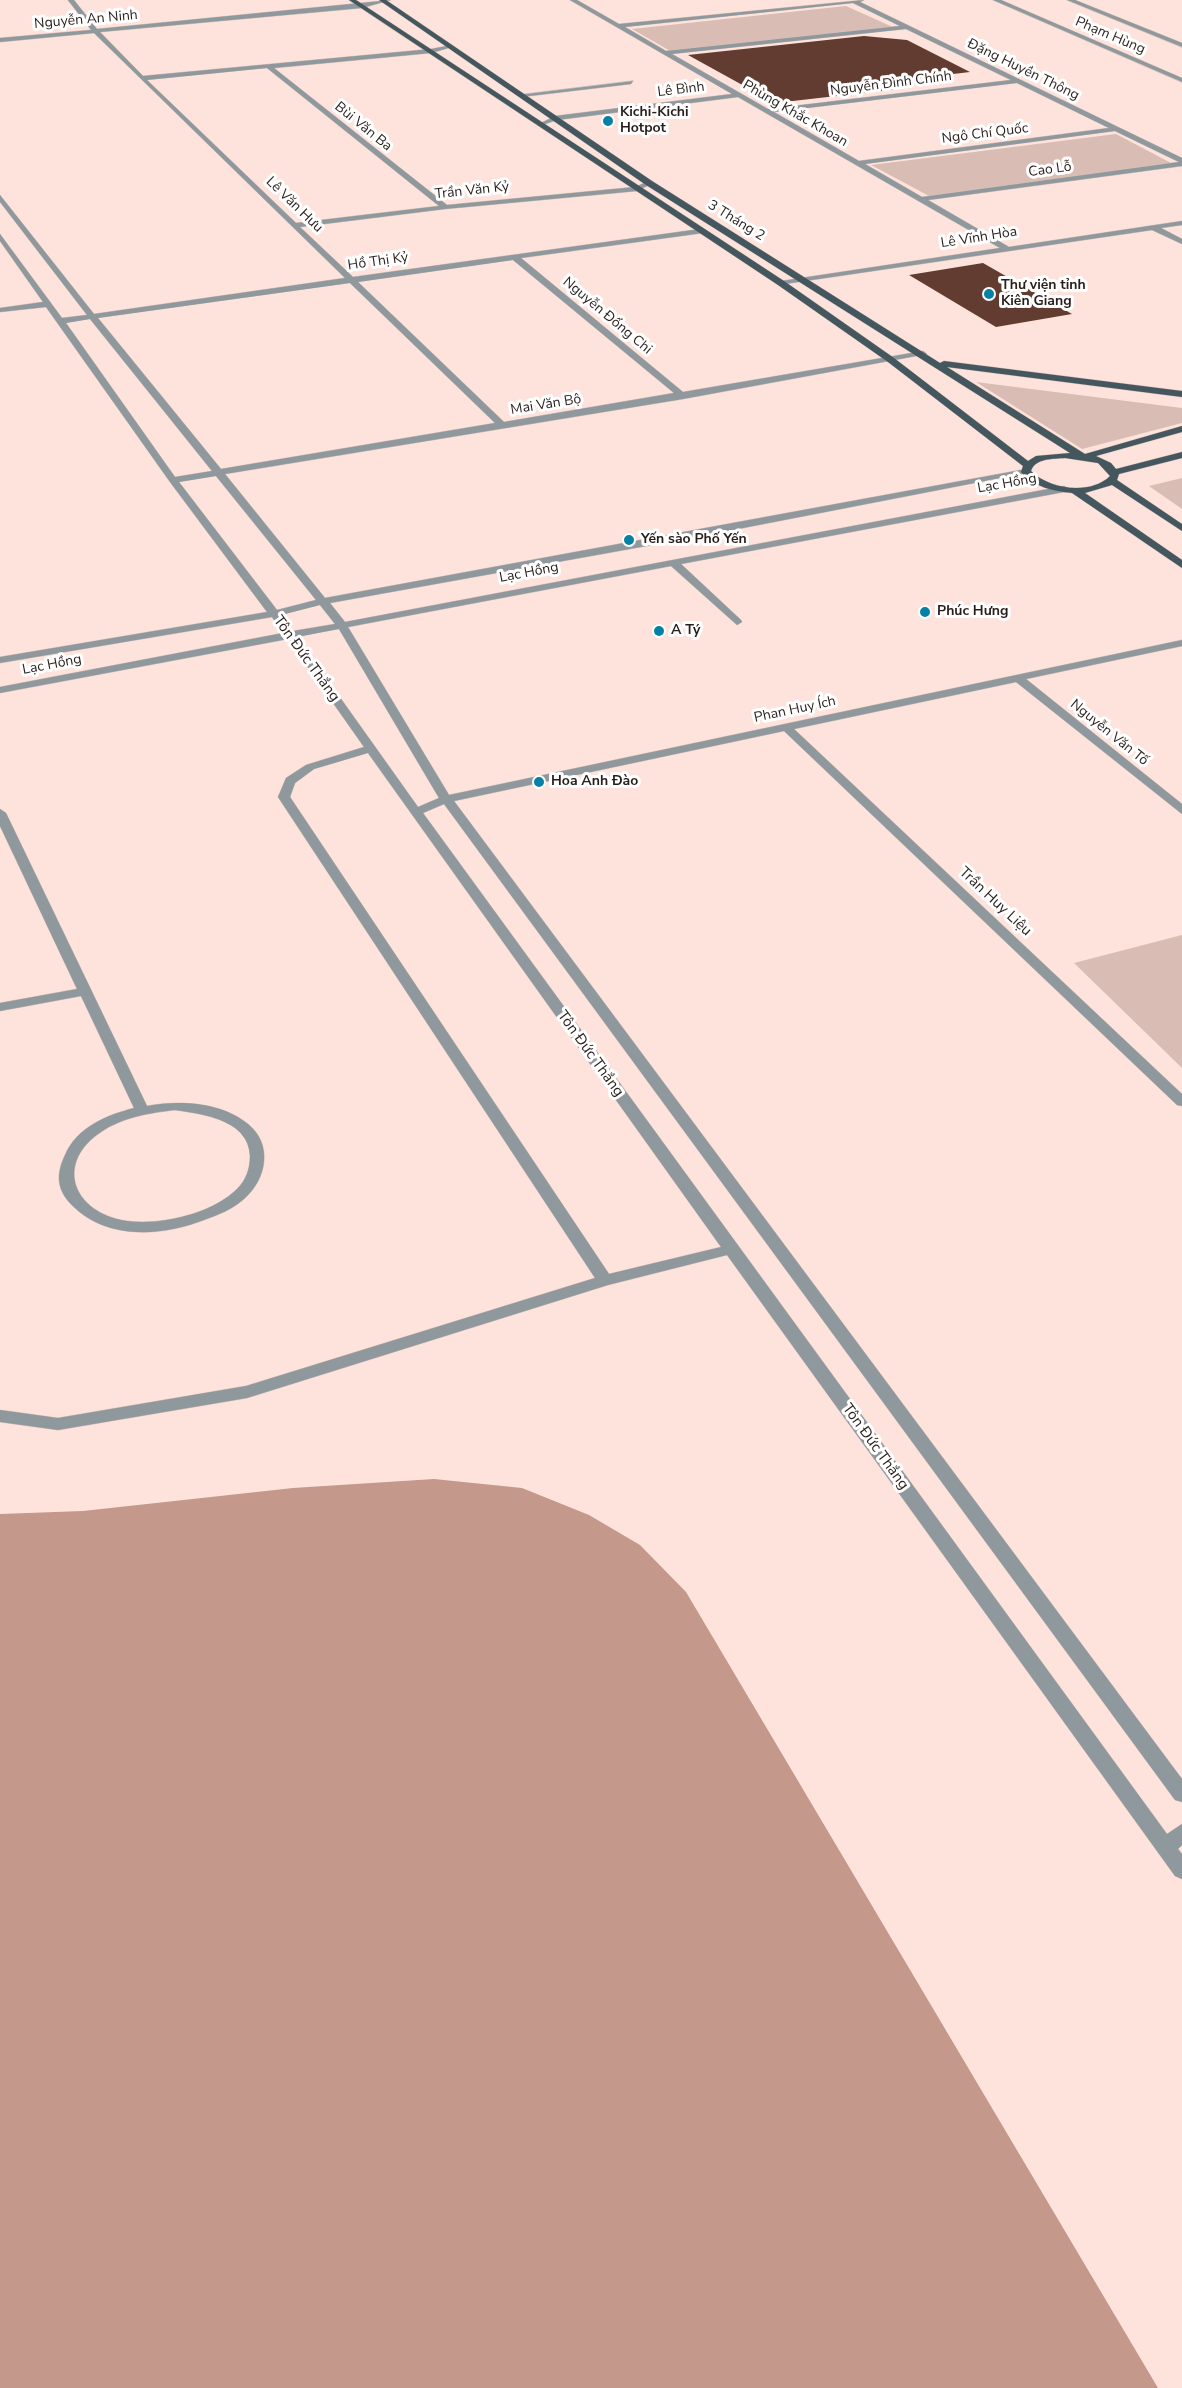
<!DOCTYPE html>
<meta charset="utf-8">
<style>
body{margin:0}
canvas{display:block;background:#fde3db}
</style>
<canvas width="1182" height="2388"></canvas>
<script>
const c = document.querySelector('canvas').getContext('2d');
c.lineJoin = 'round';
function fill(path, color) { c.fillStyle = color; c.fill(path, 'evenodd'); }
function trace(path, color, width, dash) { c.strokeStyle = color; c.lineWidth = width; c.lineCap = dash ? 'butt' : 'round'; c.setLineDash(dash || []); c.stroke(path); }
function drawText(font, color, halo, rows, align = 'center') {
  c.font = font + ' "Nunito Sans",sans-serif'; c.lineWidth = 6; c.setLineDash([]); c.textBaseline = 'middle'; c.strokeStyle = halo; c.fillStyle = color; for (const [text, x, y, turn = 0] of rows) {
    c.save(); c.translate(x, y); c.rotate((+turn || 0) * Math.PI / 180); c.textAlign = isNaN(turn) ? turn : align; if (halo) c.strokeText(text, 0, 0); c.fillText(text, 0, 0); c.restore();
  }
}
fill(new Path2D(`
 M846,6L895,28L672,52L632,29Z
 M1116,134L1173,164L931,197L871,165Z
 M976,382L1182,408V423L1082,449Z
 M1182,478V509L1149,486Z
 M1182,935V1068L1074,963Z`), '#d9bdb4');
fill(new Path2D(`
 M434,1479L522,1488L589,1515L640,1545L686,1592L1158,2388H0V1514L83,1511L293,1488Z`), '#c4988a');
fill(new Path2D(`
 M864,36L907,40L970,72L894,81L907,88L775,103L688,55Z
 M983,263L1072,314L996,327L909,275Z`), '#623c30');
const minor = new Path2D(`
 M68,0H74L97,29L391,0L362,8L100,32L143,76L431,49L452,45V47L431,53L274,68L447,205L635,187L649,181L653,183L637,191L445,209L300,227L353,277L700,229L703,233L521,258L683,392L923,351L927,354L683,399L225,474L325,598L1026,469L1031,472L702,536L330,603L345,622L1064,486L1069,489L1064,492L681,564L741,620L742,622L737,625L671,566L348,627L449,795L1182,640V646L1026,679L1182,804V814L1016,682L794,729L1182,1094V1106L1177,1105L784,731L454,801L1182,1779V1802L1175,1800L444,804L423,813L1167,1834L1182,1824V1845L1178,1849L1182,1854V1879L1175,1876L727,1255L608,1285L247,1398L58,1430L0,1422V1410L58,1418L246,1386L595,1278L278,797L286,778L306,765L364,747L288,639L0,693V687L283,633L272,617L0,663V657L267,612L170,482L46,307L0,312V308L43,302L0,241V234L62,318L87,315L0,202V195L94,314L345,278L94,33L0,42V38L91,30ZM267,68L439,206L296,223L147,80ZM513,260L674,393L504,422L358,282ZM350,283L495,423L221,469L98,318ZM90,319L212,471L175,477L66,323ZM216,476L316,600L277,610L179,482ZM320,605L335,624L293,631L281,615ZM339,629L439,798L418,807L297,637ZM368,753L721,1247L609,1274L290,797L295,783L314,769Z
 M570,0H577L619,24L864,0L860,2L1182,158V166L928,200L1009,247L1182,221V225L1161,228L1182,239V244L1152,230L778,285L777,283L781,281L1000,248L738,97L557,120L539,126V124L555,116L732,94ZM853,3L900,26L666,51L625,27ZM906,29L1011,80L768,109L672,54ZM1017,83L1109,128L859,161L774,112ZM1115,131L1179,162L922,197L865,164Z
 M993,0H1001L1182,78V82Z
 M1067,0H1075L1182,43V47Z
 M633,81L631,84L521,97L518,95Z
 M0,809L6,813L147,1106C179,1100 221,1102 248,1124C273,1144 267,1179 244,1199C233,1209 218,1215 204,1220C163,1236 109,1240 75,1208C57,1192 55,1176 65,1155C77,1127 107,1115 134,1108L81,996L0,1011V1003L77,989L0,826ZM175,1110C203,1114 249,1120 250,1156C250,1169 246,1180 237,1189C211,1215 155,1227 121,1220C71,1209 56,1162 101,1132C123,1117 150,1113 175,1110Z`);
const major = new Path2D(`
 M349,0H356L784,281L894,358L1028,461L1036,456L1070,453L646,185L379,0H386L652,181L940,363L944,361L1182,391V397L947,367L1085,454L1182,426V432L1096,456L1111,463L1116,469L1182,452V458L1119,474L1117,480L1182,524V531L1112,485L1085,493L1182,560V568L1072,493C1053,491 1034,487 1021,472L1023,466L888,362L778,285ZM1065,458L1098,463L1110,476C1091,495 1050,490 1031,471C1035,458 1053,459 1065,458Z`);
trace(minor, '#d7c0b9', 1);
trace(major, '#d7c0b9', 1);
fill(minor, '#8e989d');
fill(major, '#44565e');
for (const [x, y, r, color] of [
 [608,121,6,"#0681a6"],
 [989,294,6,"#0681a6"],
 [629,540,6,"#0681a6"],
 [925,612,6,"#0681a6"],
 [659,631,6,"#0681a6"],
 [539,782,6,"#0681a6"]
]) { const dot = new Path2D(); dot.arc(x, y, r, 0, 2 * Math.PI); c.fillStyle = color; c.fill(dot); trace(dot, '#fff', 2); }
drawText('14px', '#281f1c', '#fff', [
 ["Nguyễn An Ninh",86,20,-5],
 ["Phạm Hùng",1110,36,23],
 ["Đặng Huyền Thông",1023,70,26],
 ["Nguyễn Đình Chính",891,84,-7],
 ["Lê Bình",681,90,-7],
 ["Phùng Khắc Khoan",795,114,30],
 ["Bùi Văn Ba",363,127,39],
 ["Ngô Chí Quốc",985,134,-7],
 ["Cao Lỗ",1050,170,-8],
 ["Trần Văn Kỷ",472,191,-6],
 ["Lê Văn Hưu",294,205,44],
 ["3 Tháng 2",736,221,32],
 ["Lê Vĩnh Hòa",979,238,-9],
 ["Hồ Thị Kỷ",378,262,-8],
 ["Nguyễn Đổng Chi",607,316,40],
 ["Mai Văn Bộ",546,405,-9],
 ["Lạc Hồng",1007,484,-10],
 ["Lạc Hồng",529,573,-11],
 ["Lạc Hồng",52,665,-11],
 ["Phan Huy Ích",795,710,-12],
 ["Nguyễn Văn Tố",1109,733,39]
]);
drawText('bold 14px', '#281f1c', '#fff', [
 ["Kichi-Kichi",620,113],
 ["Hotpot",620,129],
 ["Thư viện tỉnh",1001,286],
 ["Kiên Giang",1001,302],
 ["Yến sào Phố Yến",641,540],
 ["Phúc Hưng",937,612],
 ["A Tý",671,631],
 ["Hoa Anh Đào",551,782]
], 'left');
drawText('15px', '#281f1c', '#fff', [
 ["Tôn Đức Thắng",306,659,54],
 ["Trần Huy Liệu",995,902,43],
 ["Tôn Đức Thắng",590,1054,54],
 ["Tôn Đức Thắng",875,1447,54]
]);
</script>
